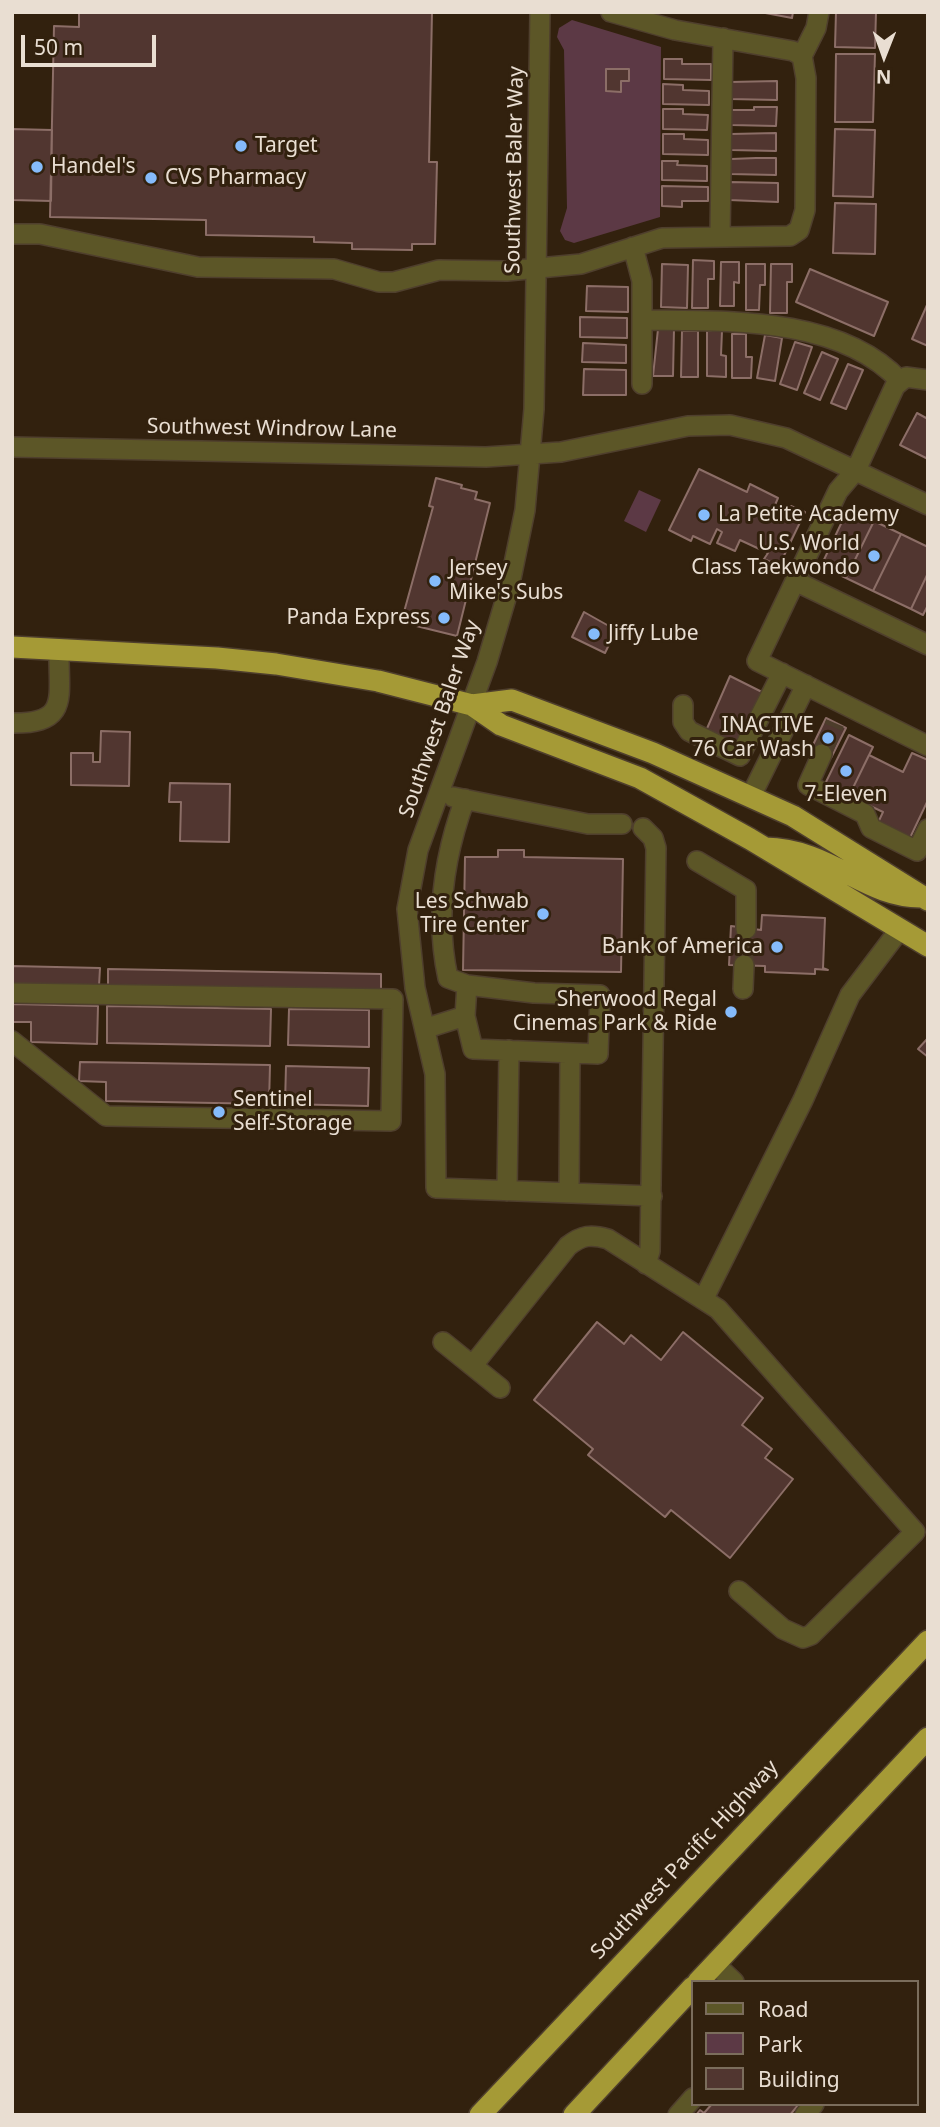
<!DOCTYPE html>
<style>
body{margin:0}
#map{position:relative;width:940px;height:2127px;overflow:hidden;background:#32210e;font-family:"Noto Sans",sans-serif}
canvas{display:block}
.frame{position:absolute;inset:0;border:14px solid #e9ded2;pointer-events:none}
.legend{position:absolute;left:691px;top:1980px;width:228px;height:126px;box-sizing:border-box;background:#32210e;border:2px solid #7b6d5c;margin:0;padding:9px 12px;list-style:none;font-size:21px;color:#e9ded2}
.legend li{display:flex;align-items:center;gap:14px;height:35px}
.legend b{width:35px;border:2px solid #7b6d5c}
.north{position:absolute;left:849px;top:21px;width:70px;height:70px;-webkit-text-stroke:5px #32210e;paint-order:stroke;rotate:181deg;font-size:19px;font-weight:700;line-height:28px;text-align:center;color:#e9ded2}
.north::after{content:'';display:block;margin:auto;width:24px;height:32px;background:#e9ded2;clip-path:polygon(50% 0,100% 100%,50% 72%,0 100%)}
.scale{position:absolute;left:21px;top:35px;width:135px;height:32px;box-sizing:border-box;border:4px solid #e9ded2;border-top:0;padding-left:9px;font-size:21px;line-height:24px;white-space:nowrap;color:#e9ded2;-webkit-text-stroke:5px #32210e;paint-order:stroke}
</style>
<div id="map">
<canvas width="940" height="2127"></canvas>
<div class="frame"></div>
<ul class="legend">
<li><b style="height:9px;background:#5c5627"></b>Road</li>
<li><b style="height:19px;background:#5c3945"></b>Park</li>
<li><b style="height:19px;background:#513630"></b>Building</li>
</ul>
<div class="north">N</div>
<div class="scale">50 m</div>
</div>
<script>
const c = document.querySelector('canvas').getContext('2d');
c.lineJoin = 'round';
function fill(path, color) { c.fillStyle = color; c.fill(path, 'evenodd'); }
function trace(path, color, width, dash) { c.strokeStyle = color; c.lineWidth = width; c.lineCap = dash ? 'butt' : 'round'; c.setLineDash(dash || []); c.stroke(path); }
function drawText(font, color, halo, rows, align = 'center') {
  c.font = font + ' "Noto Sans",sans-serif'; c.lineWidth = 6; c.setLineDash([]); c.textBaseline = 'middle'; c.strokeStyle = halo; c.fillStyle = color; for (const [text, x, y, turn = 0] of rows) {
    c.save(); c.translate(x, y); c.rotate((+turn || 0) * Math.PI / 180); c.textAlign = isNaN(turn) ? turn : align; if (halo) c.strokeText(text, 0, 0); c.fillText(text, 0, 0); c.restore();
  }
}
fill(new Path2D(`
 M572,20L661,47L660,217L574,243L565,240L560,231L567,208L564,50L557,37L559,28Z
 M639,490L661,500L646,532L624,521Z`), '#5c3945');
const building = new Path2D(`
 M79,12H432L429,162H437L435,244H412V250L352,249V243L314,242V237L206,235V220L50,217L54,26L79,27Z
 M760,12H793L792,18Z
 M836,12H876L875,48L835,47Z
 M836,54H875L873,122H835Z
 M664,59H682V64H711V80L664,79Z
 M606,69H629V81H621V92L606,91Z
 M777,81V100L730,99V82Z
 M663,84L683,85V90L709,91V105L663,104Z
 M754,107H777L776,126L731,125V110H754Z
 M663,109H683V114L708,115L707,130L663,129Z
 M12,129L52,130L51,201L12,200Z
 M835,129L875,130L873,197L833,196Z
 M776,133V151L731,150V134Z
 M663,134H684V139L708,140V155L663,154Z
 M756,158H776V175L730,174L731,159Z
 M662,161H678L677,165L707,166V181L662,180Z
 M729,182L778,183V202L729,200Z
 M662,186L708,187V201H682V207L662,206Z
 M835,203L876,204L875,254L833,253Z
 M693,260L714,261V279H708V308H692Z
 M721,262H739V283L734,282V306H720Z
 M662,264L688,265L687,308L661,307Z
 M746,264H765V285H760L759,310H746Z
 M771,264H792V282H787V313H770Z
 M810,269L888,302L874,336L796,302Z
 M587,286L628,287V312L586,311Z
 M927,305H928V346L912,339Z
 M580,317L627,318V338L580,337Z
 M658,329H674L673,376H653Z
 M682,331H698V377H681Z
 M707,331H722L721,355L726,356V377L707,376Z
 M732,334H746V357H752L751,378H732Z
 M765,335L782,338L775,381L757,378Z
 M795,342L812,347L797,390L780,384Z
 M583,343L626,345V363L582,362Z
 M822,352L838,359L820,400L804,393Z
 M848,364L863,370L846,409L831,403Z
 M584,369L626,370V395H583Z
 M917,413L928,419V459L900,445Z
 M699,469L747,492L750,484L778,498L775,505L788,511L791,506L805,512L779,566L764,559L768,553L740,540L735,551L717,543L722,532L717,529L710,544L693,536L691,541L669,530Z
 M436,478L462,485L461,488L477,492L475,499L490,503L457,636L404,623L407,612H404L433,507L429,506Z
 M848,509L874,521L846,578L821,566Z
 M874,521L901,534L873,591L846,578Z
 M901,534L928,547V573L911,609L873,591Z
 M928,573V605L923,615L911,609Z
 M584,612L616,630L605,653L572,637Z
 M730,676L764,693L737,748L705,733Z
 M826,718L846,728L831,758L811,749Z
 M101,731L130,732L129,786L71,785V753H93V762H100Z
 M849,735L873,747L848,798L824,786Z
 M912,753L928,760V800L908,842L876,827L883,812L849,796L869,755L903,772Z
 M170,783L230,784L229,842L180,841L181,802H169Z
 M498,850H524V857L623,859L621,972L463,970L465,857H498Z
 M762,915L825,918L823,968L828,970L815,969V974L765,972V966L729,965L731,926L761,930Z
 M12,966L100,968L99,986L12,984Z
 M108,969L381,974V991L108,986Z
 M12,1004L98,1006L97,1044L31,1042V1022H12Z
 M107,1006L271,1009L270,1046L107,1043Z
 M289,1009L369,1010V1047L288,1045Z
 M928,1038V1057L918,1049Z
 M80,1062L270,1065L269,1104L106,1101V1082L79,1081Z
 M286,1066L369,1068L368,1106L285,1104Z
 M597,1322L624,1344L631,1335L661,1360L683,1332L763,1398L742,1425L772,1449L765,1458L793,1479L730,1558L671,1510L665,1517L588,1455L593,1449L534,1400Z
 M712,2104H799L790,2115H696L700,2110L704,2113Z`);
fill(building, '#513630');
trace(building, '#8c6e67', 2);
trace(new Path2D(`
 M822,754L835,723
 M744,965L746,929`), '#4d3d2b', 19, [19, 10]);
const minor = new Path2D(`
 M540,12L534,409L525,510L509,588L487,662L418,850L407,909L415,988L435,1074L436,1188L652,1196
 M611,12L675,30L793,51L802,56
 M802,56L816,28L819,12
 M12,234H40L198,267L334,269L379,282H394L439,270L507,271L581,264L662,238L790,236L799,230L805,210L806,78L802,56
 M720,236L723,38
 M633,247L642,281V384
 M644,320C725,321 840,316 900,381
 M928,380L906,377L895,386L856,470L838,491L757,661L928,746
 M12,447L486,457L561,452L688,426L730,425L786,438L928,505
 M795,581L928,645
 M683,705V722L689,731L740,756L782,673
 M12,723C71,724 58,696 59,649
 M822,754L808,785L865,814L871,828L917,851L928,829
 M751,796L806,685
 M453,797L588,824H622
 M465,799C444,856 435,918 448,978L467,985
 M643,828L653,838L656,848L650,1251L646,1264
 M697,861L746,890V929
 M743,989L744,965
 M12,993L393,999L391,1121L106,1116L12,1041
 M427,1028L465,1016L473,1049L598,1054L600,995L534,993L467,985L465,1016
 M507,1191L509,1050
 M569,1193L570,1053
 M704,1298L803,1100L850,995L900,929
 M443,1342L500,1388
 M473,1365L568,1246C582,1235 591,1234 608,1239L718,1309L915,1532L811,1635L803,1638L783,1629L739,1591
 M715,1964L734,1982
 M678,2115L693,2098
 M805,2115L814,2104`);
const highway = new Path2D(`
 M12,647L217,658L276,664L378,681L472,705L501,725L640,778L750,839L928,946
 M472,705L512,700L653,753L793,816L928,900
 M765,848C831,849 865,898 922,897
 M698,1982L928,1738
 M480,2115L928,1641
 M574,2115L693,1987`);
trace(minor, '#4f3f2d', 22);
trace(highway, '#4f3f2d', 24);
trace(minor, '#5c5627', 19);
trace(highway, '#a59a36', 21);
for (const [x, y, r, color] of [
 [241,146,7,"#85bbfb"],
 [37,167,7,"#85bbfb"],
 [151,178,7,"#85bbfb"],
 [704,515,7,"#85bbfb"],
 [874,556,7,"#85bbfb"],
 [435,581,7,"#85bbfb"],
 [444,618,7,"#85bbfb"],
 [594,634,7,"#85bbfb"],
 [828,738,7,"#85bbfb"],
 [846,771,7,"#85bbfb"],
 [543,914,7,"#85bbfb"],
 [777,947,7,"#85bbfb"],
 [731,1012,7,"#85bbfb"],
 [219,1112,7,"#85bbfb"]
]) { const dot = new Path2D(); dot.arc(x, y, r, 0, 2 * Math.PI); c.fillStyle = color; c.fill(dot); trace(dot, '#32210e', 2.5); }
drawText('21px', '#e9ded2', '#32210e', [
 ["Target",255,146],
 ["Handel's",51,167],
 ["CVS Pharmacy",165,178],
 ["La Petite Academy",718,515],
 ["U.S. World",860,544,"right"],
 ["Class Taekwondo",860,568,"right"],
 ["Jersey",449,569],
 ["Mike's Subs",449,593],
 ["Panda Express",430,618,"right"],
 ["Jiffy Lube",608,634],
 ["INACTIVE",814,726,"right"],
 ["76 Car Wash",814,750,"right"],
 ["7-Eleven",846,795,"center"],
 ["Les Schwab",529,902,"right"],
 ["Tire Center",529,926,"right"],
 ["Bank of America",763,947,"right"],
 ["Sherwood Regal",717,1000,"right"],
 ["Cinemas Park & Ride",717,1024,"right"],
 ["Sentinel",233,1100],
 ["Self-Storage",233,1124]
], 'left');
drawText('21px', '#e9ded2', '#32210e', [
 ["Southwest Baler Way",515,170,-89],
 ["Southwest Windrow Lane",272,429,1],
 ["Southwest Baler Way",440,719,-71],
 ["Southwest Pacific Highway",685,1860,-47]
]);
</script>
